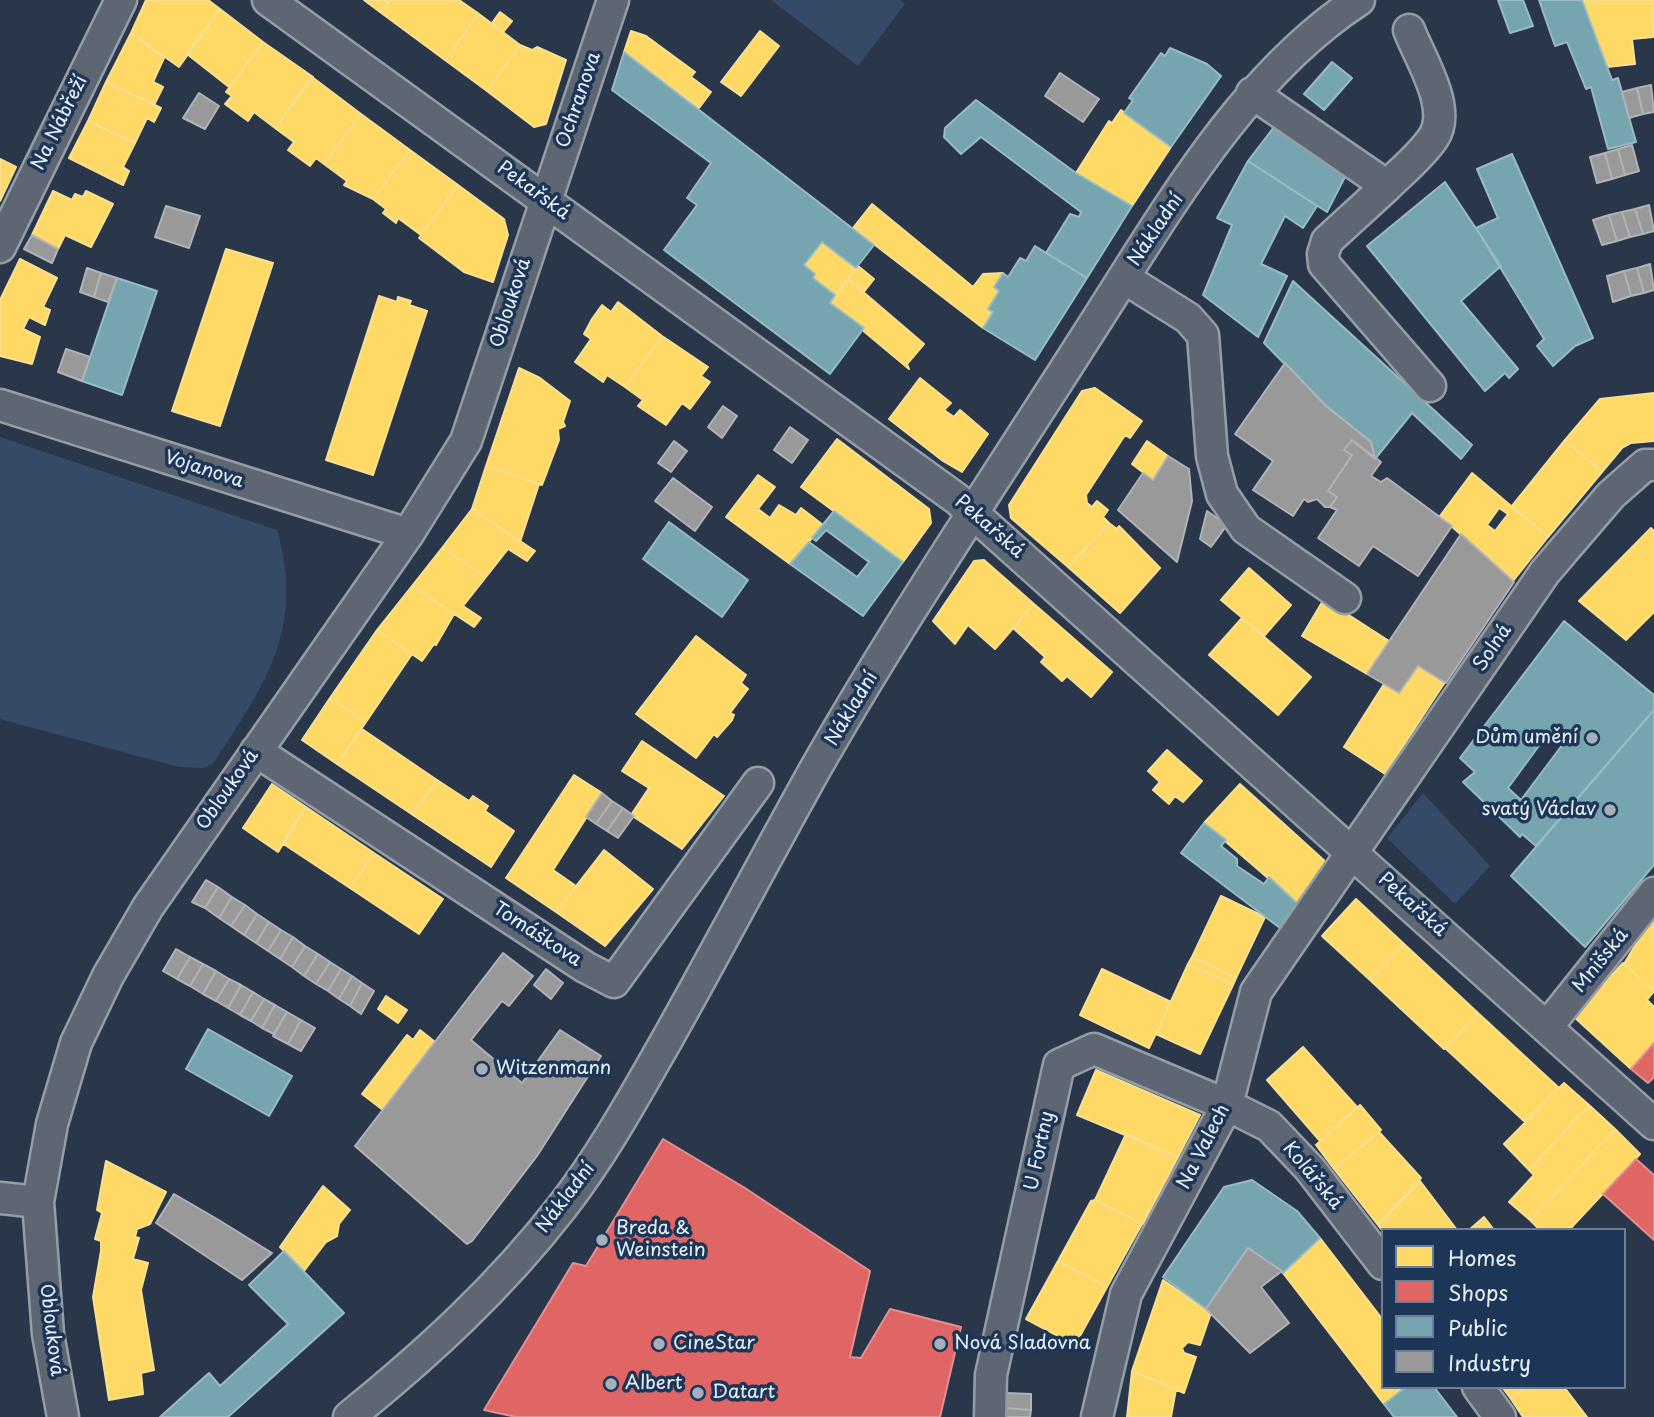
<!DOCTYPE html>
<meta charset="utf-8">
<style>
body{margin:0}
#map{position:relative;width:1654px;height:1417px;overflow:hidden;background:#2a374a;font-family:"Playpen Sans",sans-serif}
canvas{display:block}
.legend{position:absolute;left:1381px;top:1228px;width:245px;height:161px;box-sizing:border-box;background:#1d3557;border:2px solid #6e8097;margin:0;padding:9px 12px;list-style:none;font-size:21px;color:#e8f1f8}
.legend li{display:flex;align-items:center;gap:14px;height:35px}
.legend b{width:35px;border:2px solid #6e8097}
</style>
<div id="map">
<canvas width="1654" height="1417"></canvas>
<ul class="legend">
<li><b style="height:19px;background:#ffd966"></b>Homes</li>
<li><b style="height:19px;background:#e06666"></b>Shops</li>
<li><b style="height:19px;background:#76a5af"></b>Public</li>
<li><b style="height:19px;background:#999"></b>Industry</li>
</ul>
</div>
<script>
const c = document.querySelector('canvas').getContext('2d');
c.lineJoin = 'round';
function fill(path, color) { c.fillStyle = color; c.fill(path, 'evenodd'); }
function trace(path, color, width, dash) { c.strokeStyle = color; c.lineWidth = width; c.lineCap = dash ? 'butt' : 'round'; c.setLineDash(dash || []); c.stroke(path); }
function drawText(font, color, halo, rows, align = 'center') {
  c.font = font + ' "Playpen Sans",sans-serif'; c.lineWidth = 7; c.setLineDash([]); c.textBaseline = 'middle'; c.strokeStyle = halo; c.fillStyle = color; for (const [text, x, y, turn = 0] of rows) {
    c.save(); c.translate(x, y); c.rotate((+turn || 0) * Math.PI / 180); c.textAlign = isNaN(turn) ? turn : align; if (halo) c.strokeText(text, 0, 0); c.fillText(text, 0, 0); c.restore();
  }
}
fill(new Path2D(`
 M771,0H900L905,4L858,66Z
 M0,437L277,530C305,628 266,684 214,762L204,768L179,767L0,719Z
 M1423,793L1490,866L1455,904L1387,838Z`), '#354a67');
const homes = new Path2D(`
 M146,0H208L220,9L179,67L131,33Z
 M364,0H390L380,12Z
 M390,0H459L479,14L445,60L380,12Z
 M1582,0H1654L1653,37L1632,39L1635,64L1607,67Z
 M220,9L263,42L229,87L187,54Z
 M500,12L512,21L503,32L492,23Z
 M479,14L520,45L487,91L445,60Z
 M631,31L646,36L695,72L691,77L711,92L699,108L624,52Z
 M760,31L779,46L741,96L721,82Z
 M131,33L164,58L153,82L163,87L154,105L106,82Z
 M263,42L313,77L275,128L254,112L248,121L225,104L232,96L226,92Z
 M520,45L532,50L537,47L566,60L546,124L534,127L487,91Z
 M312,77L361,114L324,164L316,158L310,166L288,150L294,142L275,128Z
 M106,82L161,108L154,122L147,118L135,143L88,121Z
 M1121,110L1171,147L1132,206L1076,173L1109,121L1112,123Z
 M361,114L410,150L373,199L344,185L347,181L324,164Z
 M88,121L135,143L123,167L129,171L123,185L69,158Z
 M410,150L458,185L421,235L398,218L396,223L383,213L386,209L373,199Z
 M0,159L16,167L0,201Z
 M458,185L504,219L508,235L493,282L464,272L419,238Z
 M53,191L72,200L75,194L83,197L86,191L113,204L91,247L65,235L58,249L32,235Z
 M872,204L973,287L983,274L1003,273L994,287L999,291L988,309L993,312L983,328L853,228Z
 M822,242L856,268L835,295L813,278L815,274L804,265Z
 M226,249L273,263L220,426L172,411Z
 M20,259L57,278L43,307L50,310L45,325L29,317L23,329L40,337L32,364L0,356V300Z
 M858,266L874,279L863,293L848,279Z
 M848,279L924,344L907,364L909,369L830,303Z
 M379,296L397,302L398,297L411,301L409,305L427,311L373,475L326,460Z
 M618,302L662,336L625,387L607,375L603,382L575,362L591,339L584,334L592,319L602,305L611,312Z
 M662,336L708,367L701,376L710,382L690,409L682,403L666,425L638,406L643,400L625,387Z
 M519,368L540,378L570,401L563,422L565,426L558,429L559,440L542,485L486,466Z
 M920,378L951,403L944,410L954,417L960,410L988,434L962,472L943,461L889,419Z
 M1095,388L1142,421L1130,438L1125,435L1086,495L1087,503L1092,507L1097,501L1108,510L1103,517L1109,523L1068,567L1011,518L1009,505L1082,391Z
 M1654,393V441L1631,443L1622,448L1602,472L1565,440L1600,399Z
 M837,439L929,509L931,523L903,562L801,487Z
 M1565,440L1602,472L1548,537L1512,506Z
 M1147,441L1168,456L1153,480L1132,464Z
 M486,466L539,484L520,542L472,509Z
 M1472,473L1548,537L1513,581L1440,516ZM1499,508L1508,514L1495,531L1487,525Z
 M758,475L775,487L758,509L770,518L779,505L796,515L801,508L823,525L790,564L726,517Z
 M472,509L535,551L527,561L508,549L486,577L442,548Z
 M1109,523L1117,529L1119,526L1160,568L1120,613L1068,567Z
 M1651,528L1654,531V612L1626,640L1579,601Z
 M442,548L486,577L463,606L481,618L474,627L412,586Z
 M984,560L1034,604L995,649L968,625L955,644L933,621L974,561Z
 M1249,568L1291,605L1264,636L1221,600Z
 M412,586L454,614L436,645L434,644L422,661L377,630Z
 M1324,599L1389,641L1367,674L1302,636Z
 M1034,604L1112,672L1091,697L1067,676L1062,681L1041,662L1045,657L1013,628Z
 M1242,618L1311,677L1278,715L1209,655Z
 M377,630L412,654L366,722L330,698Z
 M696,636L746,675L741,683L748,689L730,713L734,715L732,720L717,737L714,734L696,758L636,714Z
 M1418,666L1445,682L1385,774L1344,747L1384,684L1399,693Z
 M330,698L366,722L337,764L302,740Z
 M362,729L437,780L413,815L337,764Z
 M642,741L724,796L682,849L631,815L649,788L622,771Z
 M1167,750L1202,781L1183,802L1175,796L1169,804L1153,790L1160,782L1148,771Z
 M574,775L602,793L553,870L576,886L556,912L506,878Z
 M437,780L469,801L473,796L488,806L485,811L514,831L491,867L413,815Z
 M272,784L306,807L278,852L243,828Z
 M1240,784L1328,864L1329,868L1297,903L1204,823Z
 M306,807L374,853L350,888L282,843Z
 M604,850L653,889L605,946L556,912Z
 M374,853L443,899L419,934L350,888Z
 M1221,896L1265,917L1236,978L1192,957Z
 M1356,899L1404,944L1370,980L1322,936Z
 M1654,914V991L1624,964Z
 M1404,944L1478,1013L1444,1049L1370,980Z
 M1192,957L1236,978L1233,985L1188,964Z
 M1623,963L1654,991L1647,1000L1654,1007V1043L1631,1069L1573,1016Z
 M1188,964L1233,985L1200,1054L1156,1034Z
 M1102,969L1171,1002L1149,1048L1080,1015Z
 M386,996L407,1010L398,1023L378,1009Z
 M1478,1013L1559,1088L1525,1122L1445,1048Z
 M420,1030L435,1042L383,1110L362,1094L407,1035L413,1040Z
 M1303,1047L1357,1107L1320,1141L1267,1080Z
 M1096,1070L1200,1115L1178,1157L1077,1115Z
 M1564,1083L1589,1105L1529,1170L1504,1144Z
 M1360,1105L1381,1130L1334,1169L1316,1145Z
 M1589,1105L1615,1129L1530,1220L1509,1202L1534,1175L1529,1170Z
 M1615,1129L1640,1154L1569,1230H1540L1530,1220Z
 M1379,1132L1421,1178L1378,1225L1334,1169Z
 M1126,1134L1178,1157L1143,1224L1095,1200Z
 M106,1161L166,1192L150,1224L137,1229L135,1237L139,1238L133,1259L148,1263L141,1290L154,1370L141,1373L143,1394L109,1400L93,1297L101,1251V1241L95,1239L102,1213L97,1210Z
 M1420,1181L1457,1230L1383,1231L1378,1225Z
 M323,1186L350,1210L339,1224L337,1236L326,1242L304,1271L280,1247Z
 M1095,1200L1142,1224L1107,1287L1058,1261L1091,1201Z
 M1484,1217L1494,1230H1469Z
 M1320,1238L1383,1320V1387H1406L1384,1404L1283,1273Z
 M1058,1261L1107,1287L1075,1345L1026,1319Z
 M1163,1280L1211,1313L1200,1345L1188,1342L1182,1348L1184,1353L1196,1357L1184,1393L1132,1371Z
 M1132,1371L1176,1389L1171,1417H1127Z
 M1502,1387H1526L1511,1399Z
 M1526,1387H1564L1587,1417H1523L1511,1399Z`);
fill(homes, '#ffd966');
trace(homes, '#f8e092', 2);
const shops = new Path2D(`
 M1654,1043V1077L1648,1083L1631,1069Z
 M663,1139L745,1188L870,1271L850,1357L861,1358L890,1309L961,1327L940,1417H516L484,1410L573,1263L586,1266Z
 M1636,1159L1654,1175V1240L1603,1194Z`);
fill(shops, '#e06666');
trace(shops, '#e29092', 2);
const public = new Path2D(`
 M1498,0H1523L1533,26L1510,33Z
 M1539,0H1582L1612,80L1618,78L1636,142L1608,149L1591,87L1586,89L1567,42L1555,46Z
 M1170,48L1207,64L1221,76L1171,147L1124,113L1133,100L1129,98L1161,53L1165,56Z
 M624,52L874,245L856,268L822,242L804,265L815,274L813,278L835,295L830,303L864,328L830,374L664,250L697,205L687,198L711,163L612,90Z
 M1332,62L1352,78L1324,110L1304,94Z
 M976,100L1076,173L1132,206L1087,278L1046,253L1070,214L1079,217L1081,212L981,137L961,154L944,137L945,128Z
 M1277,123L1349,169L1327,212L1248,161Z
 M1512,154L1593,338L1575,346L1553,366L1537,346L1544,339L1476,228L1498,218L1477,169Z
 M1248,161L1317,206L1303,228L1285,216L1261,264L1287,276L1258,337L1203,295L1232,225L1217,218Z
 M1445,182L1501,266L1461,301L1518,369L1509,378L1505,373L1485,391L1367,246Z
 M1035,246L1087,278L1035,360L983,328L993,312L988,309L999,291L994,287L1003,273L1008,277L1020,258L1026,261Z
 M117,278L157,291L122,395L82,381Z
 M1293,281L1472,445L1461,459L1412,413L1375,459L1371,442L1326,406L1264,343Z
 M834,511L903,562L863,616L790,564L809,542L857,577L869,562L826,530L816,541L812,538Z
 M669,522L748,580L722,617L643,559Z
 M1564,621L1654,695V710L1536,846L1522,834L1520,837L1463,782L1475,772L1460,758ZM1549,732L1563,744L1521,800L1508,788Z
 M1654,710V865L1585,947L1511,876Z
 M1204,823L1226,840L1221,846L1237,859V866L1264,884L1269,877L1297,903L1280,928L1181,853Z
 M208,1029L292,1076L269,1116L186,1069Z
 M1252,1180L1297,1211L1320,1238L1283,1273L1248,1248L1206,1309L1163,1277L1224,1187Z
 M284,1251L344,1313L228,1417H160L209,1373L220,1386L288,1324L249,1285Z
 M1406,1387H1434L1457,1417H1394L1384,1404Z`);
fill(public, '#76a5af');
trace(public, '#98bcc5', 2);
const industry = new Path2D(`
 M1060,73L1099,99L1083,122L1045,96Z
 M1651,85L1654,112L1643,114L1637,88Z
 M1637,88L1643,114L1629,118L1622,92Z
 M199,93L219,106L205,129L183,118Z
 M1632,145L1639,171L1625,175L1618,149Z
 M1618,149L1625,175L1612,179L1605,153Z
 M1605,153L1612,179L1597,183L1590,157Z
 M1649,205L1654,231L1643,234L1635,209Z
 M166,206L200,216L189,248L155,237Z
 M1635,209L1643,234L1630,237L1622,212Z
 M1622,212L1630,237L1617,241L1609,215Z
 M1609,215L1617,241L1602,245L1593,220Z
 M32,235L58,249L52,263L24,249Z
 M1650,264L1654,290L1644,293L1637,268Z
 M87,268L101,273L94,297L80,292Z
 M1637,268L1644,293L1631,296L1624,271Z
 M1624,271L1631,296L1613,302L1607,276Z
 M101,273L117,278L108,302L94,297Z
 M66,349L90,357L82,381L58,372Z
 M1285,363L1326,406L1371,442L1375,459L1352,440L1344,450L1352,455L1328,491L1337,497L1330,507H1325L1317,499L1308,502L1304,499L1293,516L1253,490L1273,461L1235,434Z
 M723,406L737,416L722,438L708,427Z
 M790,427L808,440L792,463L774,450Z
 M1352,440L1381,462L1371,476L1381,482L1387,478L1452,526L1418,576L1373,546L1359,566L1318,538L1337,510L1330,507L1337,497L1328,491L1352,455L1344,450Z
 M674,441L687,451L671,472L658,463Z
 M1168,456L1189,469L1192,501L1177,562L1118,510L1143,473L1153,480Z
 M673,478L712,507L695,531L655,501Z
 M1207,511L1227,525L1211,547L1200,539Z
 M1461,534L1514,582L1446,683L1418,666L1399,693L1367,674Z
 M602,793L612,801L596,824L586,817Z
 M612,801L623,808L607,831L596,824Z
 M623,808L634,816L618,838L607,831Z
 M206,880L218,887L205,908L192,902Z
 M218,887L232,897L219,918L205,908Z
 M232,897L245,905L231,926L219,918Z
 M245,905L257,914L244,935L231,926Z
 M257,914L269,922L256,943L244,935Z
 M269,922L281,930L268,951L256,943Z
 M281,930L293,937L280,959L268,951Z
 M293,937L305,946L292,967L280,959Z
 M305,946L318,954L304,976L292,967Z
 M176,949L190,957L177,979L163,971Z
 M503,953L533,976L509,1006L502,1001L471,1040L522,1083L560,1030L601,1056L537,1156L472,1241L467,1244L355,1146Z
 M318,954L330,962L316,984L304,976Z
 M190,957L203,964L190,986L177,979Z
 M330,962L341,969L328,991L316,984Z
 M203,964L216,971L203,994L190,986Z
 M341,969L352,976L339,999L328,991Z
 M546,969L563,983L551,999L534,985Z
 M216,971L229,979L216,1001L203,994Z
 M352,976L362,983L350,1006L339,999Z
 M229,979L241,985L228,1008L216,1001Z
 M362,983L374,991L361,1014L350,1006Z
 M241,985L253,992L240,1015L228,1008Z
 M253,992L264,999L251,1021L240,1015Z
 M264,999L275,1005L262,1028L251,1021Z
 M275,1005L287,1012L274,1034L262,1028Z
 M287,1012L301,1020L288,1044L273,1036Z
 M301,1020L315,1028L301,1051L288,1044Z
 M174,1194L217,1219L272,1253L242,1280L156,1223Z
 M1248,1248L1282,1271L1261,1287L1289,1323L1250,1353L1206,1309Z
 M1006,1393L1031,1394V1410L1006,1408Z
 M1006,1408L1031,1410L1030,1417H1005Z`);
fill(industry, '#999');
trace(industry, '#b1b3b6', 2);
const minor = new Path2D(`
 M268,0L957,499L1654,1124
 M1252,93L1387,186L1327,241L1323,254L1324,264L1430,386
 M1387,186C1402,171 1421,156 1433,138C1453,109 1420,59 1409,30
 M0,247L121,0
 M1124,278L1188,318L1203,335L1212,456L1222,494L1246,529L1345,598
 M0,405L408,534
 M256,751L585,967L614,982L758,783
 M1547,1027L1654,893
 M0,1198L38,1202
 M1478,1387L1500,1417
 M63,1417L48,1334L38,1202L52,1124L76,1043L108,976L148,907L408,534L466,441L613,0
 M349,1417C427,1354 500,1287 562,1207C601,1157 633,1099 665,1043C715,954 763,863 813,773C897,625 993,483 1084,340C1161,221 1239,78 1359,0
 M990,1417L991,1375L1059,1065L1094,1049L1227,1105L1269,1126L1310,1169L1383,1264
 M1097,1417L1126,1294L1227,1105L1256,992L1545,572L1611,495L1645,465H1654`);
trace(minor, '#959da7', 35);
trace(minor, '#5d6672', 30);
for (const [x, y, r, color] of [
 [1592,738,7,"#a6b0bb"],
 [1610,810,7,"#a6b0bb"],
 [482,1069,7,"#a6b0bb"],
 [602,1240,7,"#a6b0bb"],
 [659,1344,7,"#a6b0bb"],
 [940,1344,7,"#a6b0bb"],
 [611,1384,7,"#a6b0bb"],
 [698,1393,7,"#a6b0bb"]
]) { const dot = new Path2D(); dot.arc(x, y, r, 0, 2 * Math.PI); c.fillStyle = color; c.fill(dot); trace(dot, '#1d3557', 2.5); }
drawText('19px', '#e8f1f8', '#1d3557', [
 ["Ochranova",579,100,-71],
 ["Na Nábřeží",60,123,-64],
 ["Pekařská",533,191,36],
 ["Nákladní",1156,230,-56],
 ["Oblouková",511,303,-72],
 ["Vojanova",204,470,18],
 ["Pekařská",989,527,41],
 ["Solná",1493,648,-56],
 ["Nákladní",852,709,-59],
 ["Oblouková",228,790,-55],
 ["Pekařská",1412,905,42],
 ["Tomáškova",537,935,33],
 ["Mnišská",1601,961,-51],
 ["Na Valech",1204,1147,-63],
 ["U Fortny",1040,1151,-78],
 ["Kolářská",1312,1176,50],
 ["Nákladní",566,1198,-53],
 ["Oblouková",51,1330,83]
]);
drawText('19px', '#e8f1f8', '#1d3557', [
 ["Dům umění",1578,738,"right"],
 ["svatý Václav",1596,810,"right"],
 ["Witzenmann",496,1069],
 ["Breda &",616,1229],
 ["Weinstein",616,1251],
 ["CineStar",673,1344],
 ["Nová Sladovna",954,1344],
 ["Albert",625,1384],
 ["Datart",712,1393]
], 'left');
</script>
